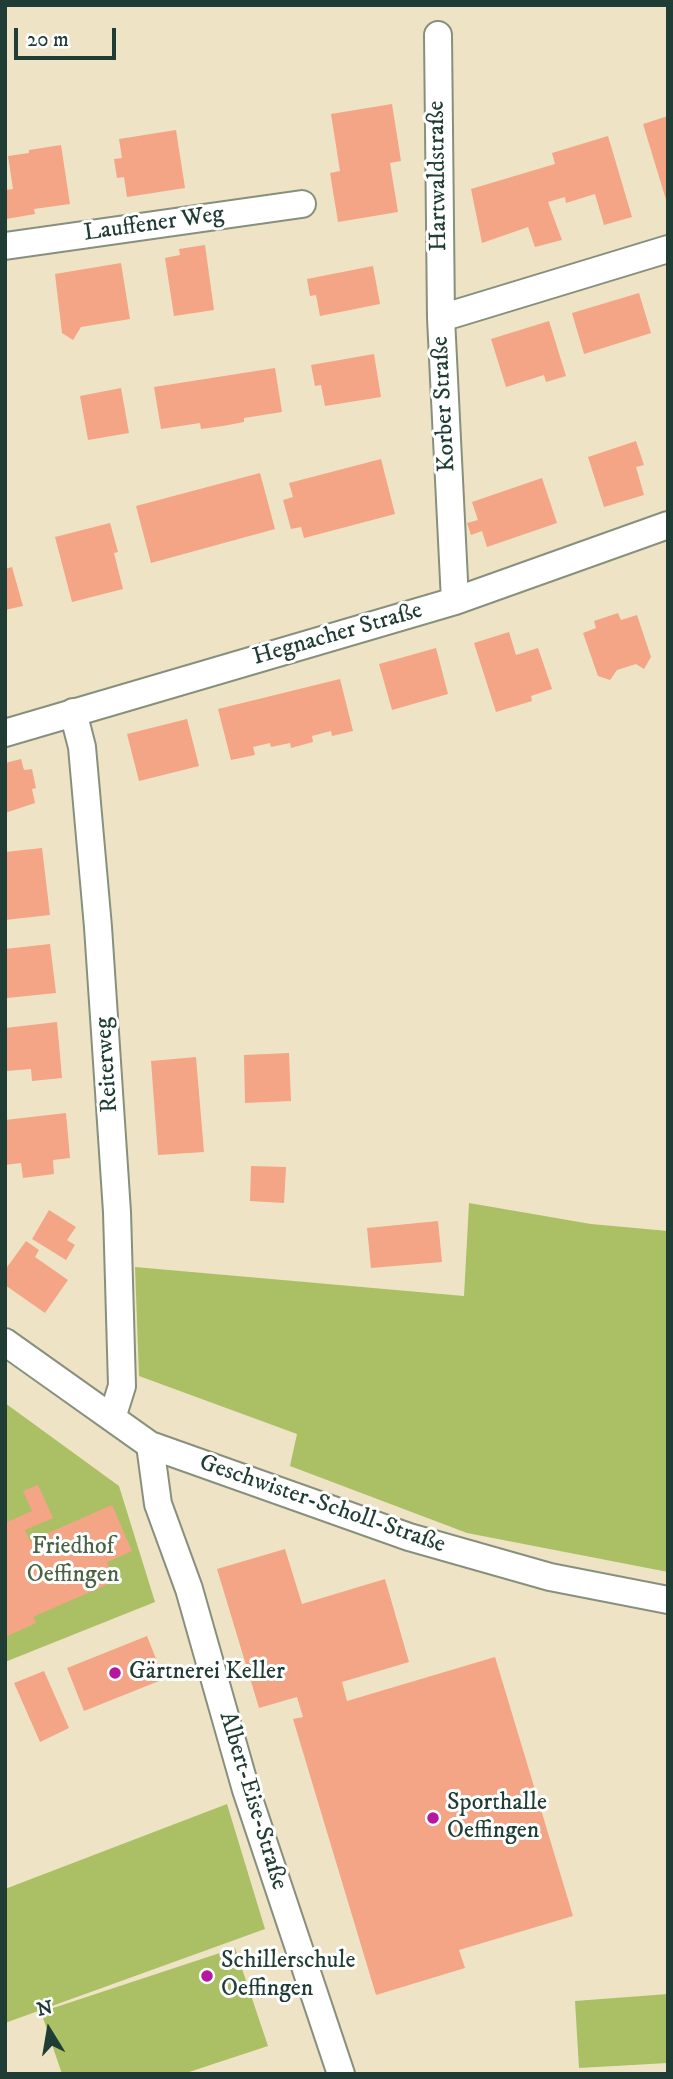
<!DOCTYPE html>
<meta charset="utf-8">
<style>
body{margin:0}
#map{position:relative;width:673px;height:2079px;overflow:hidden;background:#efe3c6;font-family:"IM FELL DW Pica",serif}
canvas{display:block}
.frame{position:absolute;inset:0;border:7px solid #1f3d34;pointer-events:none}
.north{position:absolute;left:14px;top:1995px;width:70px;height:70px;-webkit-text-stroke:5px #fff;paint-order:stroke;rotate:349deg;font-size:19px;font-weight:700;line-height:28px;text-align:center;color:#1f3d34}
.north::after{content:'';display:block;margin:auto;width:24px;height:32px;background:#1f3d34;clip-path:polygon(50% 0,100% 100%,50% 72%,0 100%)}
.scale{position:absolute;left:14px;top:28px;width:102px;height:32px;box-sizing:border-box;border:4px solid #1f3d34;border-top:0;padding-left:9px;font-size:21px;line-height:24px;white-space:nowrap;color:#1f3d34;-webkit-text-stroke:5px #fff;paint-order:stroke}
</style>
<div id="map">
<canvas width="673" height="2079"></canvas>
<div class="frame"></div>
<div class="north">N</div>
<div class="scale">20 m</div>
</div>
<script>
const c = document.querySelector('canvas').getContext('2d');
c.lineJoin = 'round';
function fill(path, color) { c.fillStyle = color; c.fill(path, 'evenodd'); }
function trace(path, color, width, dash) { c.strokeStyle = color; c.lineWidth = width; c.lineCap = dash ? 'butt' : 'round'; c.setLineDash(dash || []); c.stroke(path); }
function drawText(font, color, halo, rows, align = 'center') {
  c.font = font + ' "IM FELL DW Pica",serif'; c.lineWidth = 6; c.setLineDash([]); c.textBaseline = 'middle'; c.strokeStyle = halo; c.fillStyle = color; for (const [text, x, y, turn = 0] of rows) {
    c.save(); c.translate(x, y); c.rotate((+turn || 0) * Math.PI / 180); c.textAlign = isNaN(turn) ? turn : align; if (halo) c.strokeText(text, 0, 0); c.fillText(text, 0, 0); c.restore();
  }
}
fill(new Path2D(`
 M469,1203L591,1224L668,1231V1572L467,1533L290,1466L297,1434L139,1376L135,1267L464,1296Z
 M5,1403L119,1486L155,1602L5,1662Z
 M227,1804L265,1929L5,2023V1889Z
 M235,1948L268,2046L183,2074H62L41,2012Z
 M668,1994V2063L579,2068L575,2001Z`), '#abc064');
fill(new Path2D(`
 M392,104L401,161L390,163L398,212L338,222L330,173L340,171L331,114Z
 M668,116V202L667,203L643,124Z
 M176,130L185,188L127,197L124,177L117,178L114,159L122,158L119,139Z
 M608,136L632,217L604,225L595,194L566,203L565,197L548,202L562,240L535,247L528,227L482,243L471,189L555,164L552,153Z
 M61,145L70,204L34,209L35,214L6,219L5,190L13,189L8,156L29,153V150Z
 M205,245L214,310L174,316L165,258L180,255L179,249Z
 M121,263L130,319L81,327L73,340L62,333L55,274Z
 M373,266L380,304L320,316L316,295L310,296L307,279Z
 M639,293L651,333L584,354L572,313Z
 M549,321L566,376L546,382L544,375L506,387L491,339Z
 M374,354L381,397L325,406L321,385L315,386L311,365Z
 M275,368L282,412L244,418V422L223,426L201,429L200,423L161,429L154,387Z
 M121,388L129,433L88,440L80,396Z
 M636,441L644,465L636,467L644,495L604,507L588,457Z
 M381,459L395,514L304,538L301,527L291,529L283,500L293,497L289,483Z
 M260,473L275,529L151,563L136,506Z
 M542,478L557,523L487,547L482,531L471,535L467,523L478,520L472,502Z
 M110,523L118,552L114,553L123,589L72,602L55,537Z
 M12,567L23,606L5,610V569Z
 M618,613L621,620L637,615L651,657L644,669L636,664L617,670L610,680L598,676L583,633L596,628L594,621Z
 M509,632L516,655L538,648L552,689L531,696L532,701L496,712L474,643Z
 M436,648L448,694L392,710L379,664Z
 M340,679L353,731L332,736L331,731L312,736L313,742L291,748L290,743L271,747L270,743L253,747L255,755L231,760L218,709Z
 M187,719L199,766L139,781L127,734Z
 M21,759L24,770L32,769L36,788L32,789L35,803L5,813V763Z
 M42,848L50,915L5,920V852Z
 M50,944L56,993L7,998L5,949Z
 M57,1022L62,1078L32,1081L31,1069L6,1071L5,1028Z
 M289,1053L291,1101L245,1103L244,1055Z
 M196,1057L204,1152L158,1155L151,1061Z
 M66,1113L70,1158L53,1160L54,1174L23,1178L21,1163L5,1165V1120Z
 M251,1166L286,1167L284,1203L250,1201Z
 M49,1210L76,1227L67,1240L75,1245L66,1260L32,1239Z
 M438,1221L442,1262L371,1268L367,1228Z
 M26,1241L39,1250L35,1257L68,1280L45,1313L5,1285V1270Z
 M38,1485L53,1518L25,1530L30,1541L112,1505L132,1551L107,1562L115,1581L33,1617L36,1623L5,1637V1523L32,1511L23,1491Z
 M285,1549L302,1604L385,1579L409,1662L342,1682L347,1701L495,1657L573,1916L459,1950L465,1968L376,1995L293,1719L303,1717L297,1697L259,1708L217,1569Z
 M147,1636L164,1679L84,1711L67,1668Z
 M44,1671L69,1728L40,1742L14,1683Z`), '#f3a586');
const minor = new Path2D(`
 M438,35L441,318
 M5,246L302,204
 M455,601L441,318L668,249
 M73,712L82,747L98,927L117,1212L122,1386L112,1418
 M5,733L455,601L668,525
 M5,1342L150,1445L409,1537L550,1577L668,1600
 M150,1445L158,1504L189,1589L246,1790L341,2074`);
trace(minor, '#87907d', 30);
trace(minor, '#fff', 26);
for (const [x, y, r, color] of [
 [115,1673,7,"#b5179e"],
 [433,1818,7,"#b5179e"],
 [207,1976,7,"#b5179e"]
]) { const dot = new Path2D(); dot.arc(x, y, r, 0, 2 * Math.PI); c.fillStyle = color; c.fill(dot); trace(dot, '#fff', 2.5); }
drawText('24px', '#1f3d34', '#fff', [
 ["Hartwaldstraße",439,176,-91],
 ["Lauffener Weg",154,225,-8],
 ["Korber Straße",445,404,-93],
 ["Hegnacher Straße",338,635,-16],
 ["Reiterweg",108,1065,-94],
 ["Geschwister-Scholl-Straße",322,1505,19],
 ["Albert-Eise-Straße",252,1801,73]
]);
drawText('24px', '#496442', '#fff', [
 ["Friedhof",73,1548],
 ["Oeffingen",73,1576]
]);
drawText('24px', '#1f3d34', '#fff', [
 ["Gärtnerei Keller",129,1673],
 ["Sporthalle",447,1804],
 ["Oeffingen",447,1832],
 ["Schillerschule",221,1962],
 ["Oeffingen",221,1990]
], 'left');
</script>
